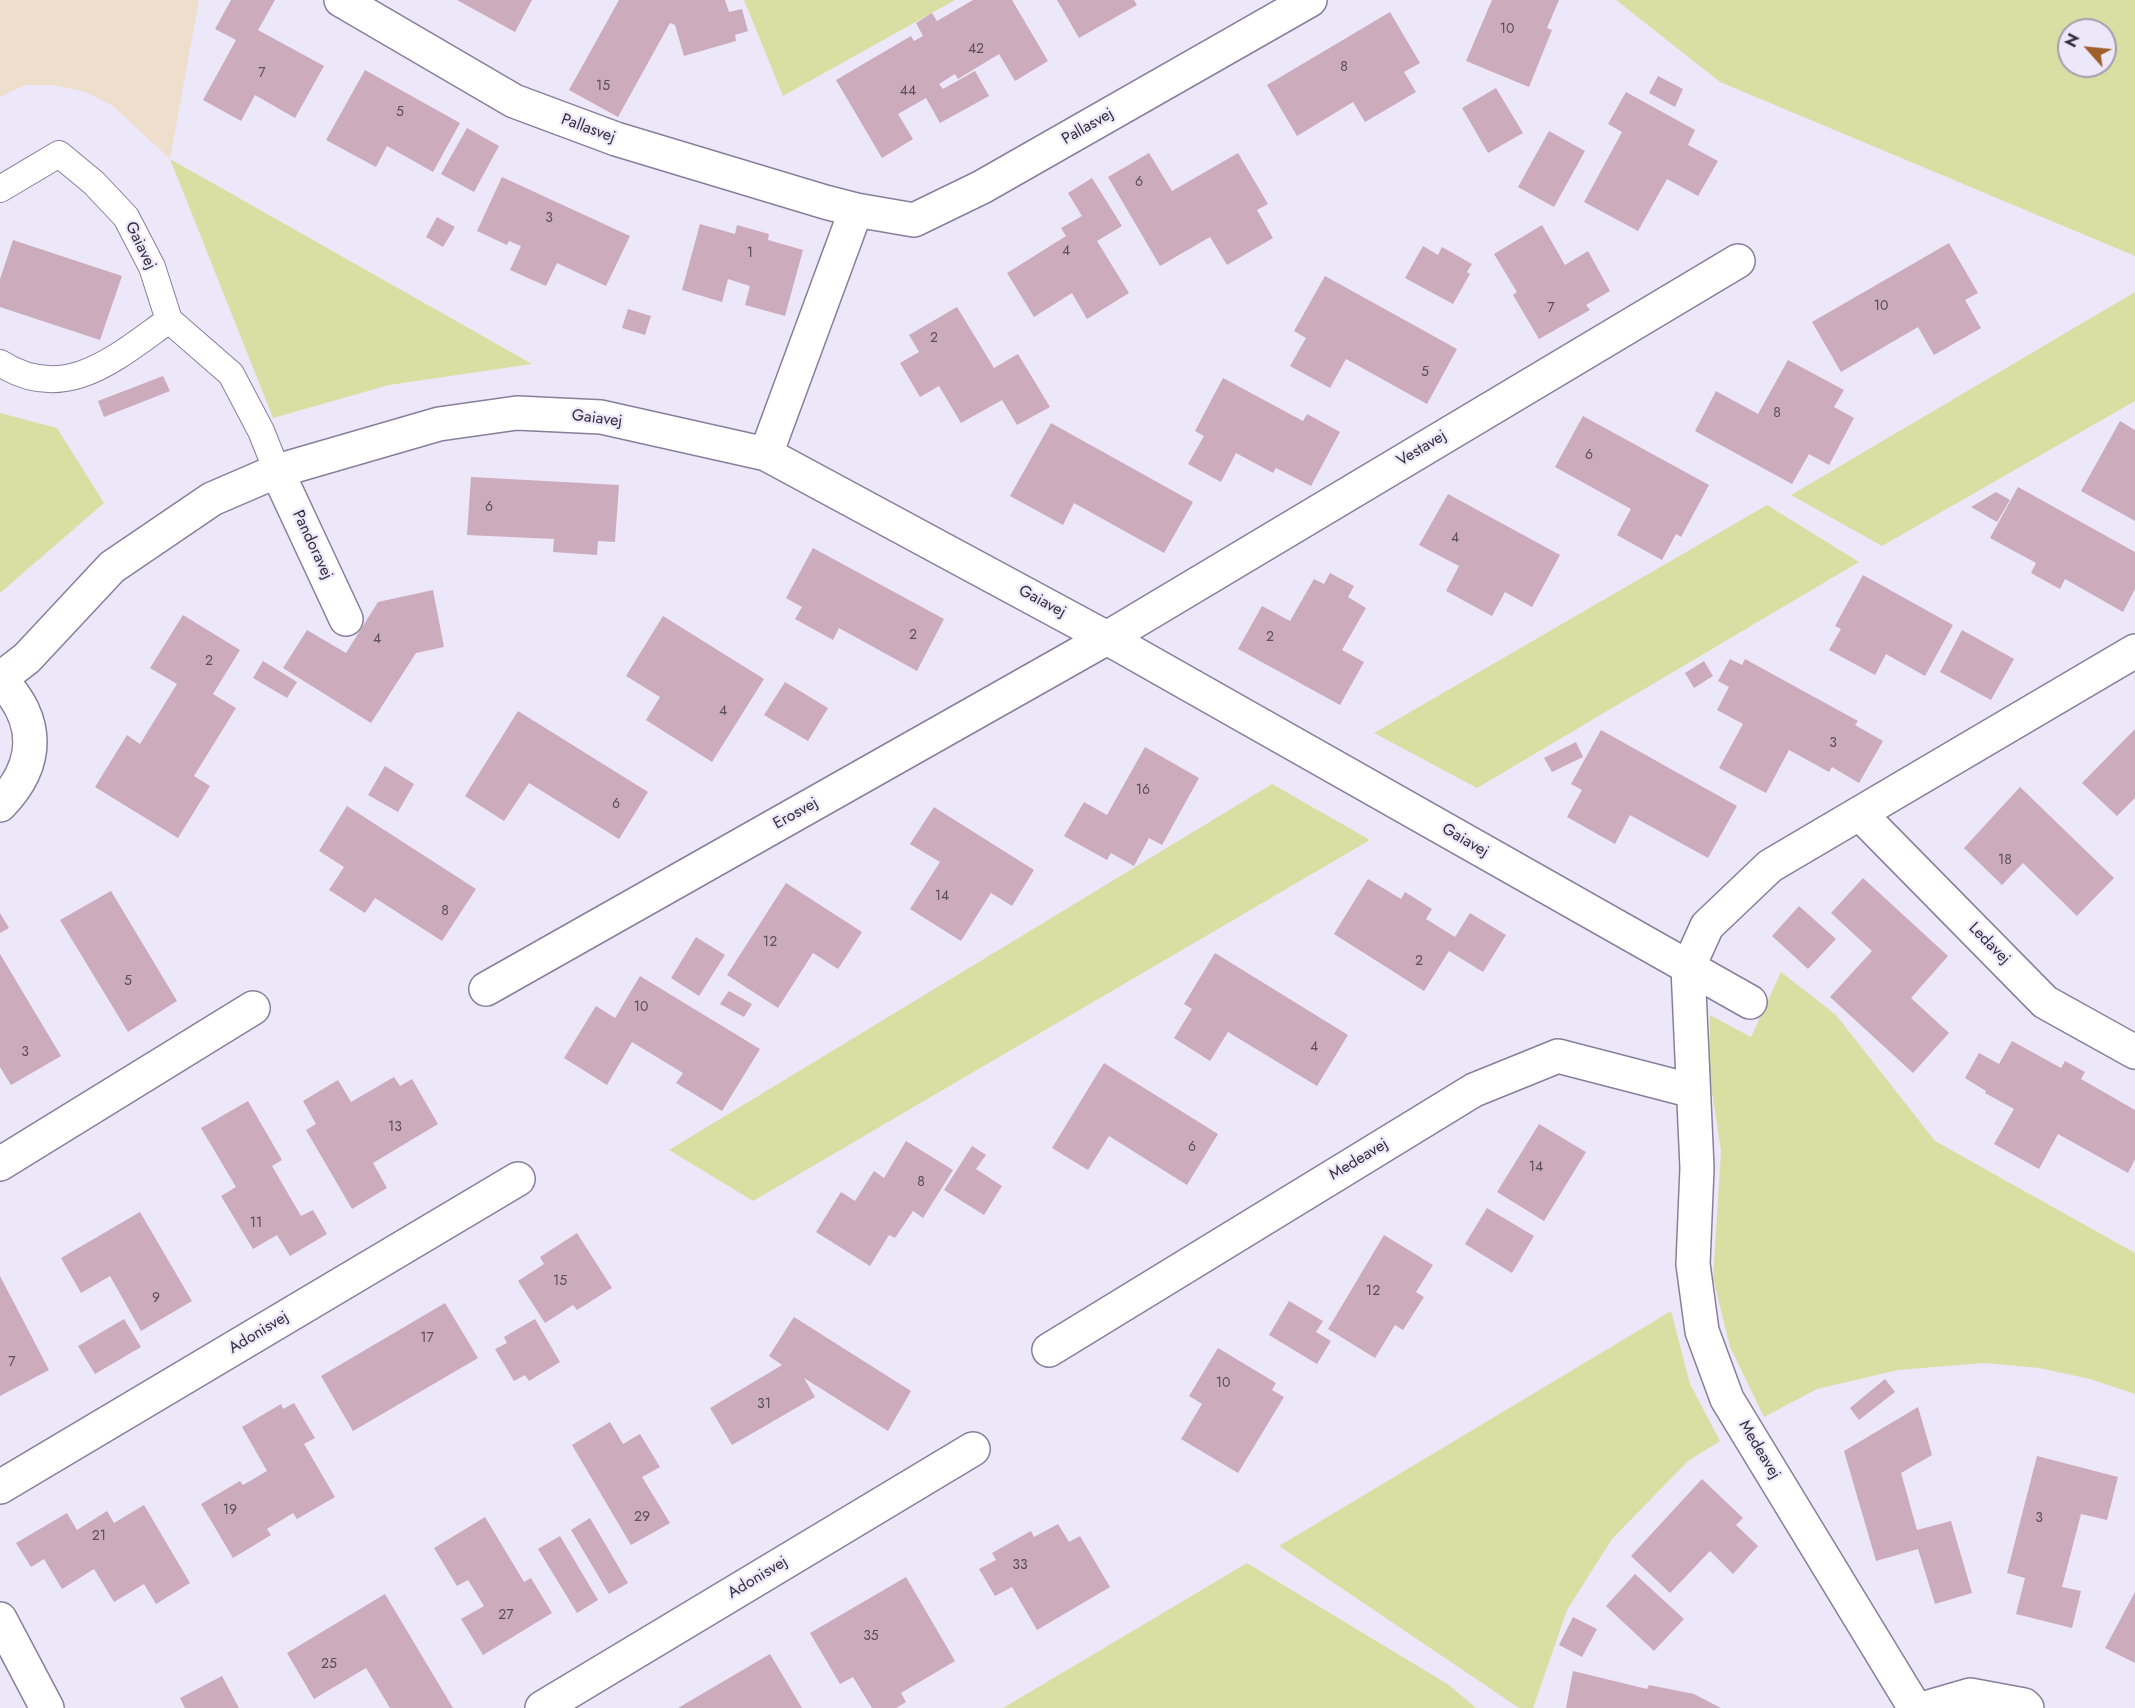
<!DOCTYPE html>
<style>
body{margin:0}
#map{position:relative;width:2135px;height:1708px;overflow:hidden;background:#ede7fa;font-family:Jost,sans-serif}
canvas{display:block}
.north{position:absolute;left:2057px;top:18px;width:60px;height:60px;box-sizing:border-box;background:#ede7fa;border:2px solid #a39dae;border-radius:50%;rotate:297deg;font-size:16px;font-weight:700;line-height:24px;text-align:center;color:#332f3c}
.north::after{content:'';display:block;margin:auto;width:21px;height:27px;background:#9f5f28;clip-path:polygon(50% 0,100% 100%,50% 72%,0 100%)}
</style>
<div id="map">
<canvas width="2135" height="1708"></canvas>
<div class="north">N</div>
</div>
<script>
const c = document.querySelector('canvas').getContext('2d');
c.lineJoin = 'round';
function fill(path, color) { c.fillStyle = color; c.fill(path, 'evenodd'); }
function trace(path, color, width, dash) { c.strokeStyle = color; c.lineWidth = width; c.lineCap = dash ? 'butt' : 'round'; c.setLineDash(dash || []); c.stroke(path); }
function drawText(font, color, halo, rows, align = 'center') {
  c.font = font + ' Jost,sans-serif'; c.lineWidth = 4.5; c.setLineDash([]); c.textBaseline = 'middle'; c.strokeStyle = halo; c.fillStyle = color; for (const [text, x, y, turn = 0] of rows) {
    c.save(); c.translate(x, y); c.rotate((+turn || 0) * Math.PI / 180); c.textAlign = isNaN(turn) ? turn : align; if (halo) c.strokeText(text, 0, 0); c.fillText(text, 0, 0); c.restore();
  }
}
fill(new Path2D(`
 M0,0H199L170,159L113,106L86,92L52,85H25L0,97Z`), '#eedecc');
fill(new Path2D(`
 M744,0H955L783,96Z
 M1616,0H2135V256L1720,82ZM2069,30H2105V66H2069Z
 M170,159L532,364L389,385L273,418Z
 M2135,292V401L1882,546L1791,495Z
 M0,413L57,428L104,503L0,593Z
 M1767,505L1859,562L1477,788L1374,733Z
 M1272,784L1370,840L753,1201L669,1150Z
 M1781,972L1836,1015L1935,1141L2135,1253V1394L2090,1379L2039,1368L1984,1363L1898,1370L1817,1389L1764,1417L1730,1347L1713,1278L1721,1151L1710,1079V1015L1751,1037Z
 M1671,1311L1690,1384L1720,1441L1688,1461L1612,1539L1567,1610L1533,1708H1519L1279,1546Z
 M1247,1563L1449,1685L1476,1708H1003Z`), '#d9dfa3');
fill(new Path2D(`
 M231,0H275L258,30L324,66L295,118L255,95L241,121L203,100L236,40L215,29Z
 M457,0H532L515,32Z
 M619,0H725L729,12L742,9L748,31L735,35L736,41L684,56L675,25L670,23L618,117L569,90Z
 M973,0H1012L1048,61L1015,81L999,54L958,79L955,74L939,84L943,89L975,71L989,96L940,123L926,98L898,114L913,139L882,158L836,80L911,36L914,41L923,36L916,23L932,13L937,21Z
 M1057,0H1134L1137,5L1079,38Z
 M1492,0H1559L1547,28L1552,30L1529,87L1466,61Z
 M1390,12L1420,63L1404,72L1416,92L1365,122L1353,102L1297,136L1267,85Z
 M365,70L460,123L433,172L387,146L376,167L326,140Z
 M1658,76L1683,89L1675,107L1649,93Z
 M1496,88L1523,133L1488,153L1462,108Z
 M1626,92L1695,130L1688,145L1718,161L1698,196L1667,179L1638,231L1584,202L1622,132L1608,124Z
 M467,128L499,146L474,192L441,174Z
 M1549,131L1585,151L1554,207L1518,187Z
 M1149,153L1172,191L1238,153L1268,204L1257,210L1273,238L1227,265L1210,237L1160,266L1108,177Z
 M502,177L630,236L606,286L557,263L546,286L510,270L521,246L509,241L507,245L477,231Z
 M1092,178L1122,226L1097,241L1129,293L1087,319L1072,293L1034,317L1007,273L1066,236L1061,228L1082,216L1068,193Z
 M437,217L455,227L443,247L426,237Z
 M700,224L735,234L737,225L769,234L768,240L803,250L785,316L745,305L750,286L728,279L722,302L682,290Z
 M1542,225L1565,265L1588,251L1610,291L1586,305L1590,310L1539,339L1513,295L1517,292L1494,254Z
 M13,240L122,276L100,340L0,307V279Z
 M1949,243L1978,293L1965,300L1981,328L1934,355L1918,327L1841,372L1812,322Z
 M1423,246L1438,255L1442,247L1472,264L1467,272L1470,274L1453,304L1405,278Z
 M1325,276L1457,349L1427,404L1346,359L1330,388L1290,366L1306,338L1294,331Z
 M957,307L994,368L1018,354L1050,407L1017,425L1002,400L961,423L939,386L920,397L900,363L919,352L909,335Z
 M628,309L651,316L645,335L622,328Z
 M1788,360L1844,390L1834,407L1854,418L1829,465L1809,454L1792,484L1695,431L1716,391L1758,414Z
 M163,376L170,391L104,417L98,401Z
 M1223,378L1303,421L1307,414L1340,432L1311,486L1276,468L1273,473L1236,453L1221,482L1188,464L1204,436L1195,431Z
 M1583,416L1709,485L1681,537L1676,534L1662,560L1617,535L1631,509L1555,467Z
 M2120,421L2135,430V521L2081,491Z
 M1051,423L1193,502L1164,553L1074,503L1063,525L1010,496Z
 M471,477L619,485L615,542L598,541L597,555L553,552L554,539L467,535Z
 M2018,487L2135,552V589L2123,612L2065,579L2060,589L2031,573L2036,563L1990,538Z
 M1996,492L2010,500L1997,522L1971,507Z
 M1448,494L1560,555L1532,607L1505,592L1492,616L1446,591L1459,566L1419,545Z
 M813,548L944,619L917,671L839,628L833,640L795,619L802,607L786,598Z
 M1330,573L1354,586L1348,597L1366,608L1342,650L1364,662L1340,705L1238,649L1262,606L1290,621L1314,579L1324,584Z
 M1863,575L1953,625L1925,676L1886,654L1875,675L1829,650L1841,629L1835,626Z
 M433,590L444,647L416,653L371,723L283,668L307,630L346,653L378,602Z
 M183,615L240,650L213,694L236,708L194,776L210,786L178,838L95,787L127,735L140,744L177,684L150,668Z
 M663,616L764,679L712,762L646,720L660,697L626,676Z
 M1962,630L2014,659L1991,700L1940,672Z
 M1730,659L1742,665L1745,659L1858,721L1855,725L1883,741L1859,783L1832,767L1829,772L1789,750L1766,793L1719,768L1743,724L1717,710L1729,687L1718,681Z
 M263,661L297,682L287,698L253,678Z
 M1704,661L1713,676L1694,688L1685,673Z
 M785,682L828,708L808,741L764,715Z
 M518,711L648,792L619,839L529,783L504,821L465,796Z
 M2135,729V798L2117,816L2082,783Z
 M1601,730L1737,806L1708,858L1630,815L1615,844L1567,817L1582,790L1571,784Z
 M1576,742L1583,757L1552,772L1544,758Z
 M1145,747L1199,778L1162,845L1149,838L1134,866L1111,853L1107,860L1064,836L1084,802L1107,815Z
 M385,766L414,784L398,812L368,795Z
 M2020,787L2114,878L2077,916L2023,863L2002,885L1964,848Z
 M347,806L476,889L442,941L375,898L365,913L329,890L344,867L319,851Z
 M934,807L1034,870L1012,906L991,893L961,941L910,909L940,862L910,844Z
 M1863,878L1948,956L1911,998L1949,1033L1913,1073L1830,997L1872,951L1831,913Z
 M1368,879L1401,899L1405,892L1432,909L1426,919L1455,937L1470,913L1506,935L1483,972L1449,951L1424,991L1334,934Z
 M786,883L862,932L838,969L813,953L778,1008L727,975Z
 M111,891L177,1001L128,1032L60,920Z
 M1799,906L1836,939L1808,969L1772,936Z
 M0,913L9,928L0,933Z
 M696,937L725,955L699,996L671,978Z
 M1215,953L1348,1035L1317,1086L1228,1032L1210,1061L1174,1038L1192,1009L1184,1004Z
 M0,954L61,1056L11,1085L0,1067Z
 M640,976L760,1049L722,1111L676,1083L683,1073L632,1042L607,1085L564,1058L596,1006L615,1018Z
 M729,991L752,1004L744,1017L720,1004Z
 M2012,1041L2061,1068L2065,1061L2085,1072L2081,1079L2135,1110V1159L2128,1173L2058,1134L2039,1169L1994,1144L2014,1109L1985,1093L1986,1091L1965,1078L1979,1053L1999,1064Z
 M1104,1063L1218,1134L1187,1185L1109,1136L1088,1170L1052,1148Z
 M394,1077L400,1086L412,1079L438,1124L373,1163L387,1188L352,1209L306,1130L316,1124L303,1101L338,1080L351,1102Z
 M248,1101L282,1160L272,1166L301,1216L313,1210L327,1234L290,1256L277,1235L253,1249L221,1196L236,1187L201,1128Z
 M1539,1124L1586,1152L1544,1221L1497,1192Z
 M906,1141L953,1170L923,1218L913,1211L895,1238L889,1235L870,1266L816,1232L841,1192L855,1201L874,1171L884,1178Z
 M972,1146L986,1155L976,1169L1002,1186L984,1215L944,1190Z
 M1487,1208L1534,1236L1512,1273L1465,1244Z
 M140,1212L192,1301L141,1331L110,1276L81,1293L61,1258Z
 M577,1233L612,1288L577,1310L573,1305L545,1323L518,1281L544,1264L540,1257Z
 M1384,1235L1433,1265L1416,1292L1424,1297L1403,1330L1395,1325L1375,1358L1328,1329Z
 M0,1276L49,1370L0,1396Z
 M1289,1301L1323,1321L1316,1332L1331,1341L1317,1364L1269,1335Z
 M445,1303L478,1358L353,1431L321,1376Z
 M794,1317L911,1391L888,1431L804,1378L815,1397L732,1445L710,1408L782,1365L769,1356Z
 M124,1319L141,1347L95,1374L78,1346Z
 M535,1319L560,1362L529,1381L525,1375L514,1381L495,1349L507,1343L504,1337Z
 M1218,1348L1276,1383L1272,1390L1284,1397L1238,1473L1181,1439L1202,1404L1189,1396Z
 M1885,1379L1895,1392L1859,1420L1850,1408Z
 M294,1403L315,1438L304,1444L335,1497L297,1519L293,1513L267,1529L271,1535L233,1558L201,1504L240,1481L243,1485L267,1471L242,1427L281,1404L283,1409Z
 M1918,1407L1932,1455L1901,1473L1917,1530L1951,1521L1972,1593L1935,1604L1918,1549L1876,1561L1844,1451Z
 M610,1422L623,1444L640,1434L660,1467L642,1477L670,1523L631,1545L572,1445Z
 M2037,1456L2118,1477L2107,1520L2081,1514L2062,1587L2081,1591L2072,1628L2016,1614L2025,1578L2007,1573Z
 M1702,1479L1743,1518L1736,1525L1758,1546L1733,1574L1710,1551L1670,1593L1631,1556Z
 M144,1505L190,1583L156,1604L144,1584L114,1602L94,1569L62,1589L44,1559L31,1567L16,1543L67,1513L77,1530L107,1511L114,1523Z
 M485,1517L524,1582L531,1578L552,1613L483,1655L461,1619L484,1606L468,1580L457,1586L434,1548Z
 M590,1518L628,1583L609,1594L571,1530Z
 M1058,1524L1069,1542L1080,1536L1110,1587L1037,1630L1012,1587L995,1596L979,1569L996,1560L992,1553L1031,1531L1034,1537Z
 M560,1536L598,1600L577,1613L538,1549Z
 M1635,1574L1684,1619L1654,1651L1606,1606Z
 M906,1577L955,1661L901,1693L906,1702L896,1708H872L853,1677L840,1684L810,1633Z
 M2135,1592V1663L2105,1648Z
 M385,1594L453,1708H390L366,1668L314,1699L287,1653Z
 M1573,1617L1597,1629L1582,1657L1559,1645Z
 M770,1654L802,1708H678Z
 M1573,1671L1647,1689L1649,1685L1694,1694L1721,1708H1566Z
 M222,1676L239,1708H185L180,1698Z`), '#ccabbc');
const service = new Path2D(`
 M0,189L59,154L94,183L126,217L152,267L169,320L231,374L261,431L277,471
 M0,363C65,405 117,357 169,320`);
const minor = new Path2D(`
 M341,0L514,101L616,139L825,202L856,210L914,220L982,187L1310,0
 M766,454L856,210
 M277,471L346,619
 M0,679L27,658L112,567L212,499L277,471L439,424L517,413L601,417L766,454L1107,638L1750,1002
 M0,679C40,720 40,764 0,805
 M1860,814L2045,1002L2135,1052
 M486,989L1107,638L1738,261
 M0,1164L253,1008
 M1049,1350L1474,1090L1558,1056L1693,1091
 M0,1487L518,1179
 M0,1619L47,1708
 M542,1708L973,1449
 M1915,1708L1727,1399L1702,1331L1693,1264L1697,1168L1688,968L1707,926L1770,866L2135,651
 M1925,1708L1970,1695L2024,1705L2027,1708`);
trace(service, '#887e9c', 28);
trace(minor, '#887e9c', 36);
trace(service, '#fff', 26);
trace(minor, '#fff', 33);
drawText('14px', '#594e5c', null, [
 ["10",1507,30],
 ["42",976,50],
 ["8",1344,68],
 ["7",262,74],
 ["15",603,87],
 ["44",908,92],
 ["5",400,113],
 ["6",1139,183],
 ["3",549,219],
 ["4",1066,252],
 ["1",750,254],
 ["10",1881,307],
 ["7",1551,309],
 ["2",934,339],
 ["5",1425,373],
 ["8",1777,414],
 ["6",1589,456],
 ["6",489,508],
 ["4",1455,539],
 ["2",913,636],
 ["2",1270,638],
 ["4",377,640],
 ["2",209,662],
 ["4",723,712],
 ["3",1833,744],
 ["16",1143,791],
 ["6",616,805],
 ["18",2005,861],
 ["14",942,897],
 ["8",445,912],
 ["12",770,943],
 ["2",1419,962],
 ["5",128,982],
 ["10",641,1008],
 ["4",1314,1048],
 ["3",25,1053],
 ["13",395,1128],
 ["6",1192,1148],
 ["14",1536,1168],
 ["8",921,1183],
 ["11",256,1224],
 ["15",560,1282],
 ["12",1373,1292],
 ["9",156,1299],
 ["17",427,1339],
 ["7",12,1363],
 ["10",1223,1384],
 ["31",764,1405],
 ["19",230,1511],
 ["29",642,1518],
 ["3",2039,1519],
 ["21",99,1537],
 ["33",1020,1566],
 ["27",506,1616],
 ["35",871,1637],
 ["25",329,1665]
]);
drawText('16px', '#332f3c', '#ede7fa', [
 ["Pallasvej",1088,127,-30],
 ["Pallasvej",588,129,20],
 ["Gaiavej",140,246,64],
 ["Gaiavej",597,419,7],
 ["Vestavej",1422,449,-31],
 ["Pandoravej",312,545,65],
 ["Gaiavej",1042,602,28],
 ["Erosvej",796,814,-29],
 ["Gaiavej",1465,841,30],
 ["Ledavej",1989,944,45],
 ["Medeavej",1359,1160,-31],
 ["Adonisvej",259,1333,-31],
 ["Medeavej",1759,1450,59],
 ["Adonisvej",758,1578,-31]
]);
</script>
